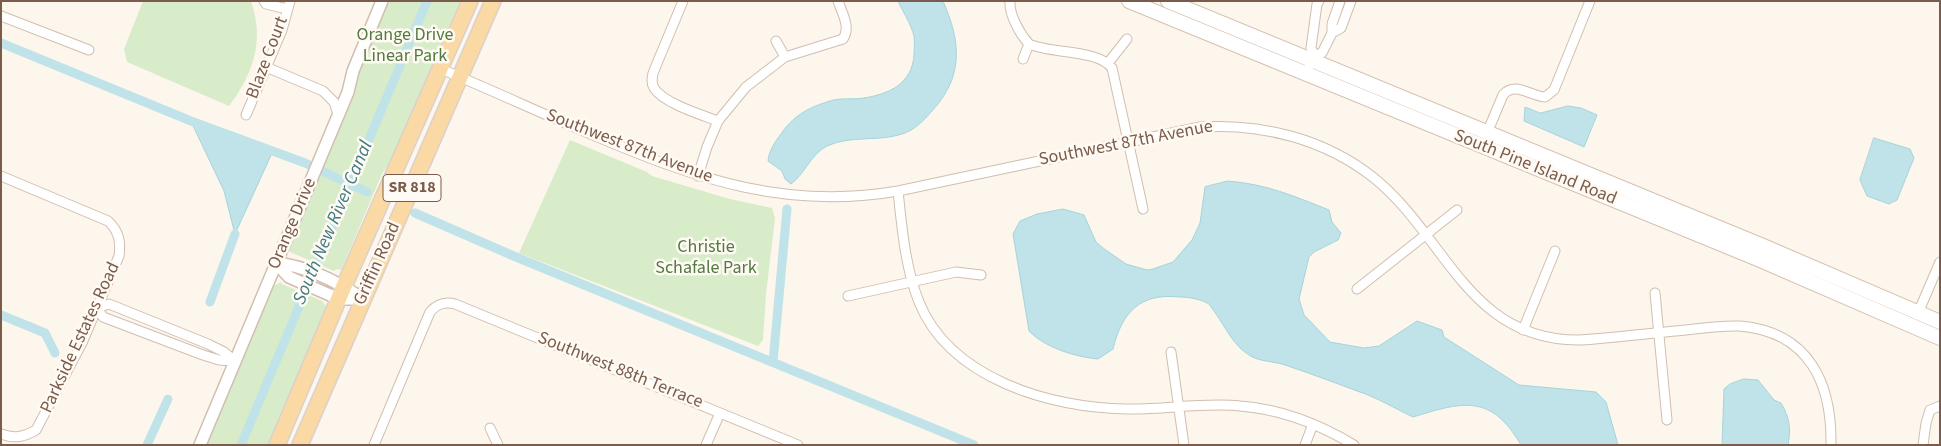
<!DOCTYPE html>
<style>
body{margin:0}
#map{position:relative;width:1941px;height:446px;overflow:hidden;background:#fdf6ec;font-family:"Source Sans 3",sans-serif}
canvas{display:block}
.frame{position:absolute;inset:0;border:2px solid #7a5c4d;pointer-events:none}
</style>
<div id="map">
<canvas width="1941" height="446"></canvas>
<div class="frame"></div>
</div>
<script>
const c = document.querySelector('canvas').getContext('2d');
c.lineJoin = 'round';
function fill(path, color) { c.fillStyle = color; c.fill(path, 'evenodd'); }
function trace(path, color, width, dash) { c.strokeStyle = color; c.lineWidth = width; c.lineCap = dash ? 'butt' : 'round'; c.setLineDash(dash || []); c.stroke(path); }
function drawText(font, color, halo, rows, align = 'center') {
  c.font = font + ' "Source Sans 3",sans-serif'; c.lineWidth = 5; c.setLineDash([]); c.textBaseline = 'middle'; c.strokeStyle = halo; c.fillStyle = color; for (const [text, x, y, turn = 0] of rows) {
    c.save(); c.translate(x, y); c.rotate((+turn || 0) * Math.PI / 180); c.textAlign = isNaN(turn) ? turn : align; if (halo) c.strokeText(text, 0, 0); c.fillText(text, 0, 0); c.restore();
  }
}
fill(new Path2D(`
 M143,1H251C265,41 253,74 229,106L127,62L124,49Z
 M388,1H460L392,159L382,174L341,270L337,269L334,271L290,252L288,248L289,241Z
 M570,140L647,172L652,176L730,199L772,208L775,218L766,294L763,340L758,346L519,253Z
 M281,282L282,284L322,301L326,306H328L270,445H204L272,287Z`), '#d8ecc9');
const water = new Path2D(`
 M898,1H943C961,42 964,76 932,111C923,121 915,130 902,134C878,142 851,135 827,146C811,154 804,175 791,184L785,179L782,171L768,161C769,150 775,142 781,134C792,117 807,108 827,102C839,97 852,100 864,98C889,94 912,84 914,55C914,49 915,42 914,36C911,24 903,12 898,1Z
 M1568,106L1581,108L1597,115L1584,147L1524,121L1525,107L1540,113Z
 M191,121L273,151L235,234L224,191Z
 M1874,138L1910,149L1914,158L1897,200L1889,204L1867,196L1860,180Z
 M1228,181C1266,184 1294,196 1329,210L1332,222L1341,233L1338,240L1314,252L1309,257L1299,299L1304,315L1330,342L1364,348L1379,346L1417,321L1442,330L1444,337L1519,385L1596,392L1606,402L1618,445H1521C1491,393 1462,402 1413,417C1394,408 1376,397 1357,391C1333,382 1309,373 1285,365C1274,361 1259,362 1249,355C1233,345 1226,328 1216,314C1214,311 1211,307 1209,304C1201,299 1188,297 1179,297C1140,293 1122,312 1113,349L1098,359C1076,357 1045,348 1029,331L1013,234L1020,221L1037,214L1063,209L1084,215L1096,242L1103,248L1126,264L1147,270L1153,269L1173,262L1192,240L1200,223L1205,187Z
 M1744,379L1758,380L1774,400L1781,403C1790,418 1791,429 1788,445H1722L1724,389L1730,384Z`);
fill(water, '#bfe3e8');
trace(water, '#a5d3da', 1);
trace(new Path2D(`
 M1,43L191,121L305,163L367,192
 M415,213L516,257L974,445
 M210,302L235,234
 M1,315L45,333L55,353
 M773,362L787,209
 M147,445L168,399
 M241,445L427,1`), '#bfe3e8', 9);
const minor = new Path2D(`
 M264,1L266,4L287,9
 M683,1L653,73C652,78 651,83 654,88C663,103 702,115 718,121
 M1010,1C1009,15 1020,34 1029,44C1051,54 1097,49 1112,68L1143,209
 M1,16L89,50
 M1332,33V24L1340,1
 M776,41L785,57
 M1314,55L1322,53L1332,33L1341,28L1351,1
 M1023,59L1029,44
 M1108,63L1127,39
 M266,67L323,91L334,102L338,114
 M441,69C494,91 547,116 600,138C700,180 788,210 898,191L1200,127C1262,123 1325,139 1374,178C1447,237 1468,341 1580,340C1612,338 1644,334 1675,331C1697,329 1719,325 1740,326C1809,332 1832,383 1831,445
 M1306,74L1314,55L1311,48L1317,4L1319,1
 M246,115L282,30L290,1
 M1487,133L1503,95C1515,81 1530,96 1545,97L1554,90L1590,1
 M1,176L108,221C119,231 121,242 119,256L82,343L36,430C24,437 14,439 1,434
 M698,176L707,147L718,121L746,87L785,57L843,39C851,27 842,13 838,1
 M898,191C902,228 905,267 919,302C950,379 1051,408 1126,409C1164,410 1202,402 1240,406C1280,409 1319,424 1354,445
 M1357,289L1457,210
 M1655,293L1667,420
 M848,296L956,272L981,275
 M109,304L208,344L224,352L235,361L219,360L203,355L103,317L97,308Z
 M1918,313L1940,262
 M1523,330L1555,251
 M1171,352L1184,445
 M490,428L498,445
 M374,445L430,312C437,304 444,301 455,304L798,445
 M706,445L720,413
 M1305,445L1313,424
 M1923,445L1926,423L1930,410L1940,406`);
const tertiary = new Path2D(`
 M276,263L289,277L339,299H363
 M276,263C307,266 338,282 363,299
 M200,445L348,92L353,71L382,1`);
const secondary = new Path2D(`
 M1129,1L1758,259L1940,338
 M1168,1L1763,246L1940,322`);
const primary = new Path2D(`
 M277,445L344,286L470,1
 M300,445L493,1`);
trace(minor, '#d1beb0', 11);
trace(tertiary, '#d1beb0', 14);
trace(secondary, '#d6c0b0', 16);
trace(primary, '#dad1cd', 18);
trace(minor, '#fff', 9);
trace(tertiary, '#fff', 11);
trace(secondary, '#fff', 14);
trace(primary, '#fbd9a5', 15);
for (const [x, y, w] of [
 [412,188,58]
]) { const box = new Path2D(); box.roundRect(x - w / 2, y - 13.5, w, 27, 4); c.fillStyle = '#fffaf3'; c.fill(box); trace(box, '#7a5c4d', 1); }
drawText('bold 16px', '#7a5c4d', null, [
 ["SR 818",412,188]
]);
drawText('18px', '#537a41', '#fffaf3', [
 ["Orange Drive",405,36],
 ["Linear Park",405,57],
 ["Christie",706,248],
 ["Schafale Park",706,269]
]);
drawText('18px', '#7a5c4d', '#fffaf3', [
 ["Blaze Court",268,58,-69],
 ["Southwest 87th Avenue",1126,144,-11],
 ["Southwest 87th Avenue",629,147,21],
 ["South Pine Island Road",1535,168,22],
 ["Orange Drive",293,224,-67],
 ["Griffin Road",378,264,-66],
 ["Parkside Estates Road",81,338,-65],
 ["Southwest 88th Terrace",620,371,22]
]);
drawText('italic 19px', '#437c86', '#fffaf3', [
 ["South New River Canal",334,223,-67]
]);
</script>
